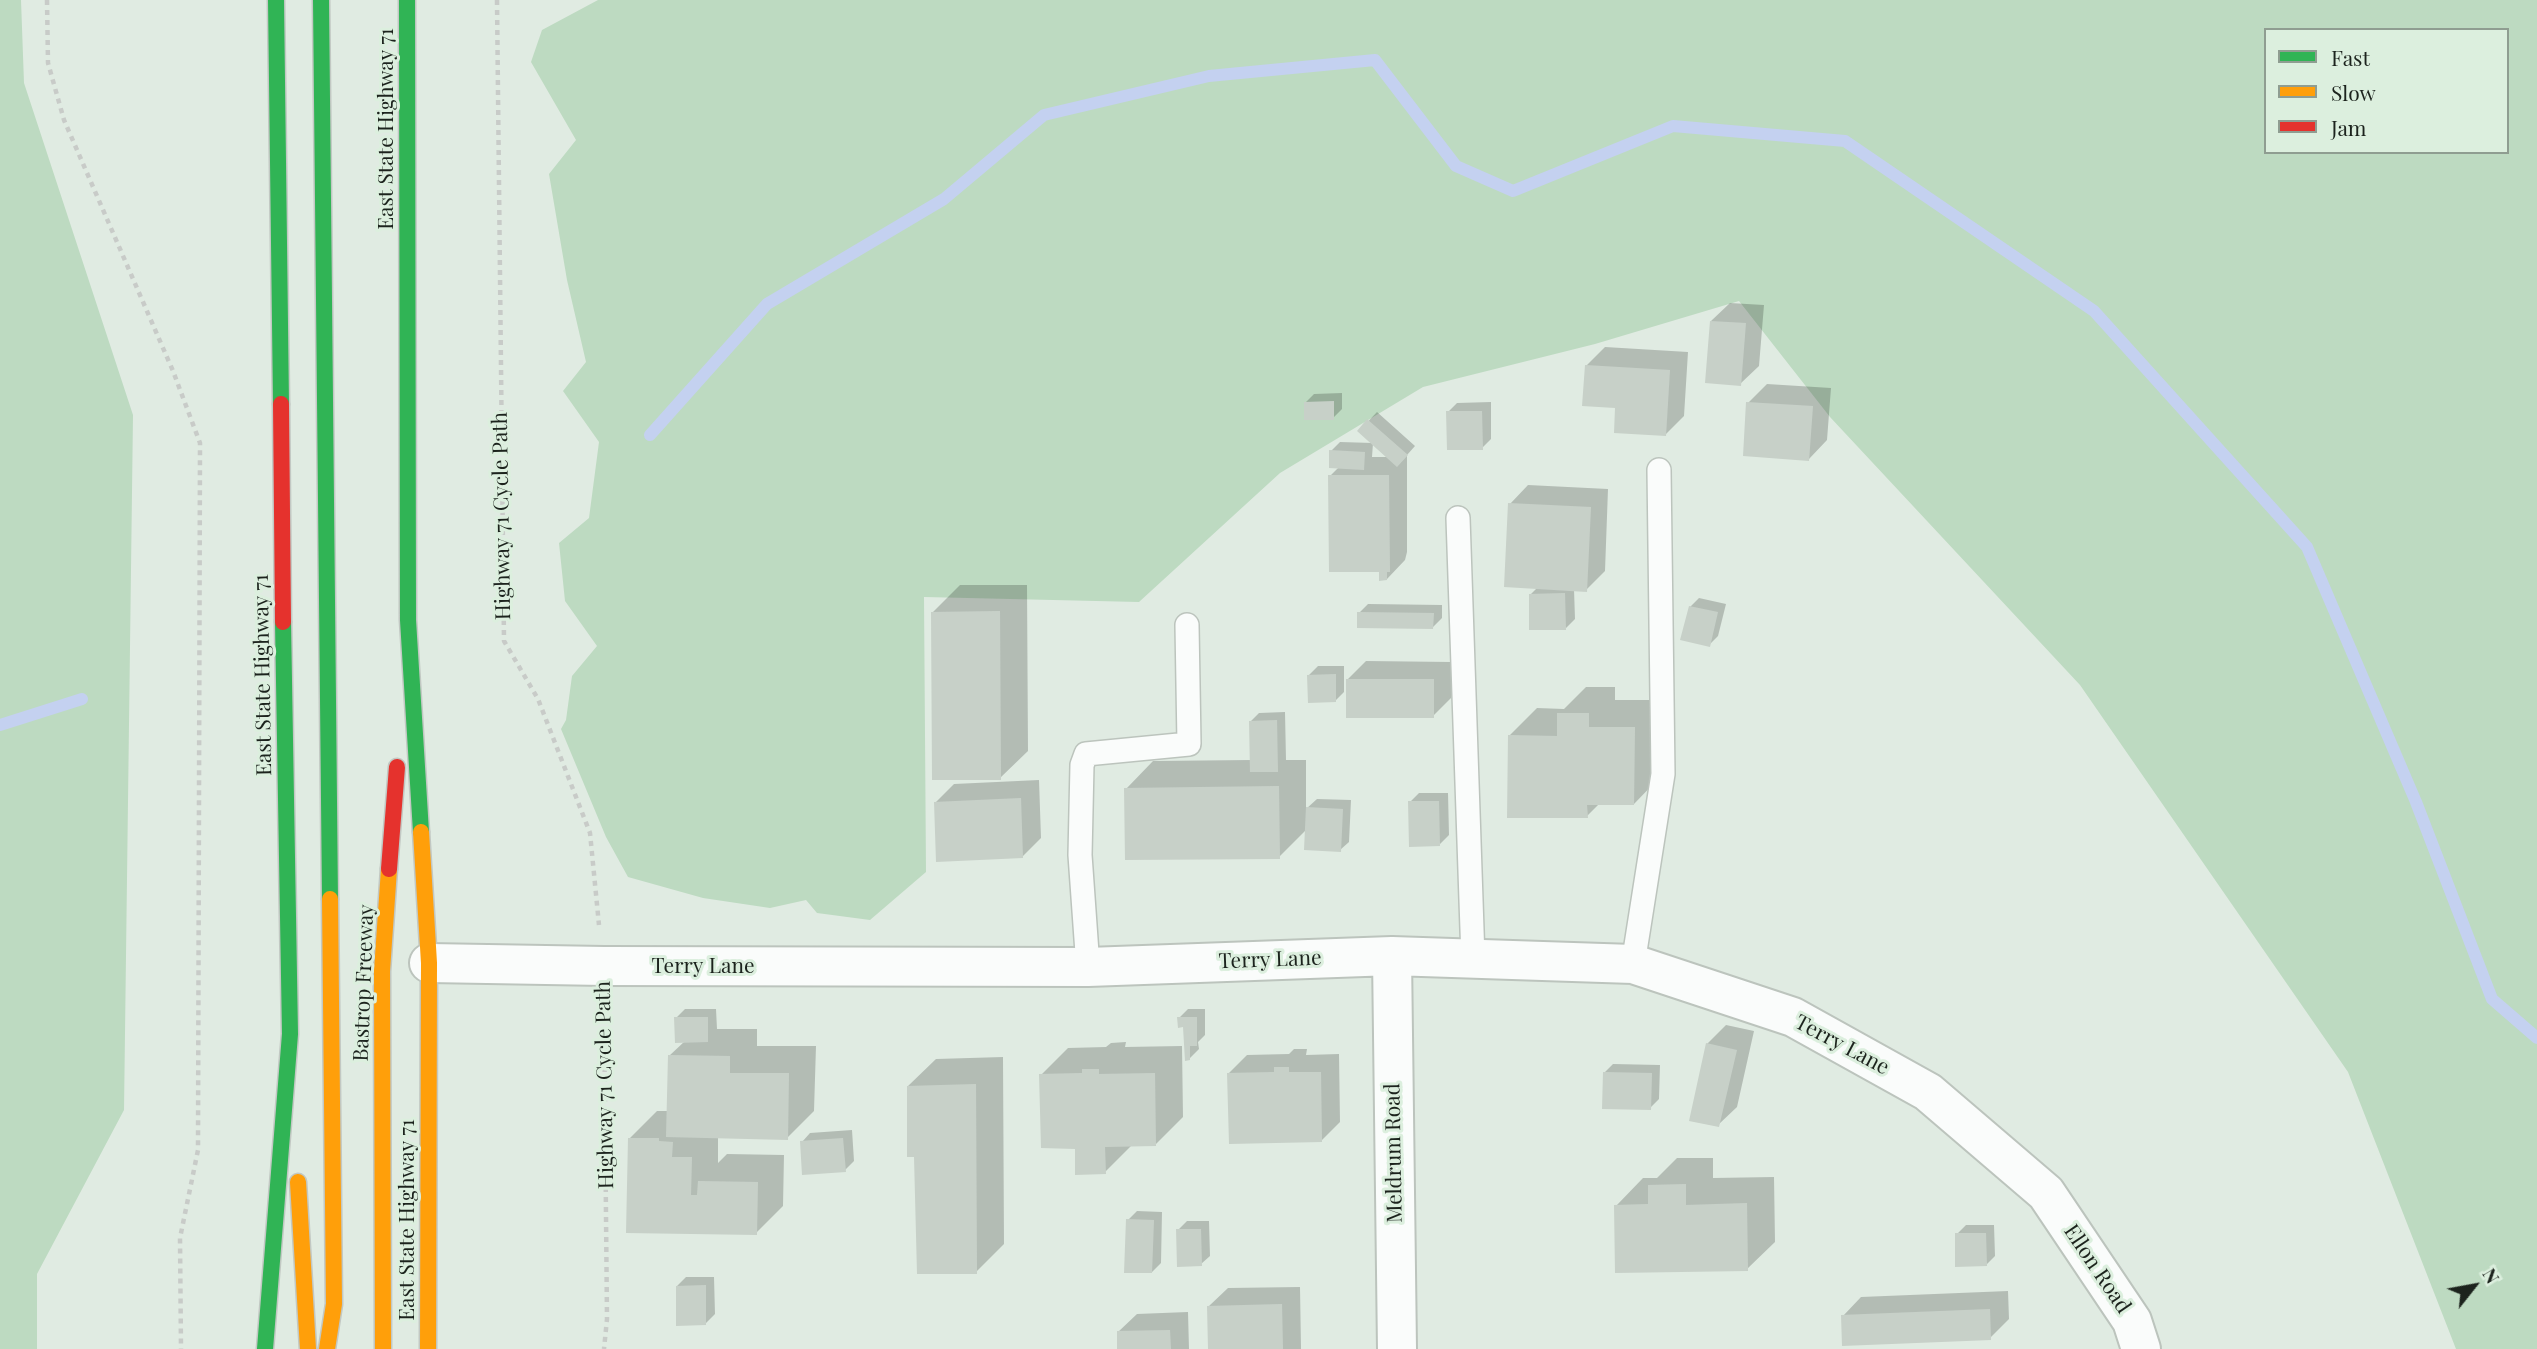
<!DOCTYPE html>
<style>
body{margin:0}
#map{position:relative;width:2537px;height:1349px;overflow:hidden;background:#e0ebe2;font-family:"Playfair Display",serif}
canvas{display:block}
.legend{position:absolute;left:2264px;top:28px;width:245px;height:126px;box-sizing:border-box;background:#dcefde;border:2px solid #8f9d91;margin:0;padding:9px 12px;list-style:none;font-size:21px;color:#1c231d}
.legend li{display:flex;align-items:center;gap:14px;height:35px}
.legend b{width:35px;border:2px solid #8f9d91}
.north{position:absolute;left:2439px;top:1251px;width:70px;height:70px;-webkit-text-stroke:5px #dcefde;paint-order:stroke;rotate:59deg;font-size:19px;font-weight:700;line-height:28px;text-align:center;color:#1c231d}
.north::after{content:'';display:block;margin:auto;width:24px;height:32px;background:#1c231d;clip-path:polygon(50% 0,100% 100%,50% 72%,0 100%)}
</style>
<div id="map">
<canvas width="2537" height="1349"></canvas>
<ul class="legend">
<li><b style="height:9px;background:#30b455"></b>Fast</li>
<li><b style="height:9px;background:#ff9f0a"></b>Slow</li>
<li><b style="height:9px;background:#e5322d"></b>Jam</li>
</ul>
<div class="north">N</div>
</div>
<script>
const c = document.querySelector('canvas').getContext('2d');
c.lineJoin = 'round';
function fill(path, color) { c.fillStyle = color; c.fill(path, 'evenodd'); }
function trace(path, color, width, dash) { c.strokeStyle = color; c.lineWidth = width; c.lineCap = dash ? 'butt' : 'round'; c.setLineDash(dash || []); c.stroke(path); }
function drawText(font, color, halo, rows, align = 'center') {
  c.font = font + ' "Playfair Display",serif'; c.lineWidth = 6; c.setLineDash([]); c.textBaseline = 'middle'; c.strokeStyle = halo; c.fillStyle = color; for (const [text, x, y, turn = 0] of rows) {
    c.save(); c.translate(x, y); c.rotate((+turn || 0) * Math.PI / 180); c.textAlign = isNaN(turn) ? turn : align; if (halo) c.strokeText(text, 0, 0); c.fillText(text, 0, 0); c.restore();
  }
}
fill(new Path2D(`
 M0,0H21L24,83L133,415L124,1110L37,1274V1349H0Z
 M598,0H2537V1349H2456L2348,1072L2080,685L1830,417L1739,301L1595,344L1423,387L1280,473L1139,602L924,597L926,872L870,920L817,913L806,900L770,908L703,898L628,877L606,837L561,729L566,720L572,676L597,646L565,601L559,543L589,518L599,442L563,391L586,362L567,280L549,174L576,140L531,62L542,30ZM2266,30H2507V152H2266Z`), '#bddac1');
fill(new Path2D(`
 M1730,303L1764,305L1759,366L1740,384L1711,321Z
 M1605,347L1688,352L1684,416L1666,434L1617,406L1586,366Z
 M1767,384L1831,388L1827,440L1809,459L1748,403Z
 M1342,393V409L1333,418L1305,403L1314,394Z
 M1491,402V439L1482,448L1448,412L1457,403Z
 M1377,412L1415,446L1407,455V552L1405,560L1387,579L1330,476L1339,467L1331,451L1340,442L1373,443L1359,431ZM1373,443L1389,457H1372Z
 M1528,485L1608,489L1605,571L1586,590L1574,589L1575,619L1566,628L1530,595L1538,587L1510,504Z
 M960,585H1027L1028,751L1000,778L933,612Z
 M1699,598L1726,604L1718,636L1709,645L1690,607Z
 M1368,604L1442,605V618L1433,627L1359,613Z
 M1366,661L1452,662L1451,698L1433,716L1348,679Z
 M1318,666H1344V692L1335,701L1309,675Z
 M1586,687H1615V700H1662L1661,776L1634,804H1599L1587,816L1509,736L1537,708L1564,709Z
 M1285,712L1286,760H1306V809L1317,799L1351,800L1349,842L1340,850L1307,829L1279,857L1126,789L1153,761L1251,760L1250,722L1259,713Z
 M1039,780L1041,838L1022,857L936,802L954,784Z
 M1419,793H1448L1449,835L1440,844L1410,802Z
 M685,1009H716L717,1029H757V1046H816L814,1111L787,1138L718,1137V1163L727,1154L784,1155L783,1206L756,1233L628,1231L630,1138L657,1111H669V1056L685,1041L676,1018Z
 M1188,1009H1205V1035L1198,1042L1199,1049L1190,1058L1185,1025L1179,1018Z
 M1726,1025L1754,1031L1737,1107L1718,1125L1707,1044Z
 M1126,1042L1125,1047L1182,1046L1183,1117L1156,1144L1132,1145L1105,1172L1076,1148L1041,1075L1068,1048L1106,1047L1111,1043Z
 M1294,1049H1307L1306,1055L1339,1054L1340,1122L1322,1140L1229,1073L1247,1055L1289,1054Z
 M1003,1057L1004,1244L976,1272L908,1086L936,1059Z
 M1613,1064L1660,1065L1659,1099L1650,1108L1604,1073Z
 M852,1130L854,1161L845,1170L802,1142L810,1133Z
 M1677,1158H1713V1178L1774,1177L1775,1242L1747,1269L1616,1206L1643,1178H1657Z
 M1137,1211L1162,1212L1161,1263L1152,1272L1128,1220Z
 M1187,1221H1209L1210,1256L1201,1264L1178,1230Z
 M1966,1225H1994L1995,1256L1986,1265L1957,1234Z
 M686,1277H714L715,1314L706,1323L677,1286Z
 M1300,1287L1301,1349H1210L1209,1306L1228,1288Z
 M2008,1291L2009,1319L1990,1338L1843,1316L1861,1297Z
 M1188,1312L1189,1349H1119L1118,1332L1137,1314Z`), '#0003');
trace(new Path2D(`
 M650,435L767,304L944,199L1044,115L1209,76L1375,60L1456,166L1513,191L1673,126L1845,141L2094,311L2307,547L2416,802L2492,999L2537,1038
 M0,725L82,699`), '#c4d1f0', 12);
fill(new Path2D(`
 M1710,321L1746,323L1741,386L1705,383Z
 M1585,365L1670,370L1666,436L1614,433L1615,408L1582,406Z
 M1334,401V420H1304V402Z
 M1746,402L1813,406L1809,461L1743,456Z
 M1446,411H1482L1483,450H1447Z
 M1367,419L1408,455L1397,467L1357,431Z
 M1329,450L1365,452L1364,470L1329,468Z
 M1328,475H1389L1390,572H1387V580L1379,581V572H1329Z
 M1508,503L1591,507L1587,592L1504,587Z
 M1565,593L1566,630H1529V594Z
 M1689,606L1718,612L1710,647L1680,640Z
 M1000,611L1001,780H932L931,612Z
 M1357,612L1434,613L1433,629L1357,628Z
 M1336,674V702L1308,703L1307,675Z
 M1346,679H1434V718H1346Z
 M1557,713H1589V727H1635L1634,805H1587L1588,818H1507L1508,735L1557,736Z
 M1277,720L1278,772H1250L1249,721Z
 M1279,786L1280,859L1125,860L1124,788Z
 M1021,798L1023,858L936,862L934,802Z
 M1408,801H1439L1440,846L1409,847Z
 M1306,807L1343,809L1341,852L1304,850Z
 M674,1017H708V1042L675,1043Z
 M1177,1017H1197V1046H1190V1060L1185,1061L1183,1027L1178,1028Z
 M1706,1043L1737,1050L1719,1127L1689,1121Z
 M668,1055L730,1056V1073H789L788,1140L666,1137Z
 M1274,1067H1289V1072H1321L1322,1142L1229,1144L1227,1073L1274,1072Z
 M1082,1069H1099V1074L1155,1073L1156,1146L1105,1147L1106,1174L1075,1175V1149L1041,1148L1039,1074L1082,1073Z
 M1603,1072L1652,1073L1651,1110L1602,1109Z
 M976,1084L977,1274H917L914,1157H907V1086Z
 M628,1138H659V1141L673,1142L672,1157H692L691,1195H697L698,1181L758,1182L757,1235L626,1233Z
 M843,1138L846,1172L802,1175L800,1141Z
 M1686,1184V1205L1747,1203L1748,1271L1615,1273L1614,1205L1648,1204V1185Z
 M1126,1219L1154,1220L1152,1273H1124Z
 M1176,1229H1201L1202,1266L1177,1267Z
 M1955,1233H1986L1987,1266L1955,1267Z
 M706,1285V1325L676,1326V1286Z
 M1282,1304L1283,1349H1208L1207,1306Z
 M1990,1309L1991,1340L1842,1346L1841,1315Z
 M1170,1330L1171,1349H1117V1331Z`), '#c7d0c8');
const lane = new Path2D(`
 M1458,518L1473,959
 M1633,964L1663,774L1659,470
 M1088,967L1080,855L1082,765L1086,754L1189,744L1187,625`);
const street = new Path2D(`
 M1392,956L1397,1349
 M429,963L604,966L1088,967L1392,956L1633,964L1793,1017L1928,1092L2046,1193L2132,1321L2141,1349`);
const fast = new Path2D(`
 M276,0L281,404
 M321,0L330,899
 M407,0L408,620L421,832
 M265,1349L290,1034L283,622`);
const slow = new Path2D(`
 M421,832L429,963L428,1349
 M298,1182L308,1349
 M327,1349L334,1304L330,899
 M383,1349L382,971L389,869`);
const jam = new Path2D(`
 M281,404L283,622
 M389,869L397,767`);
trace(lane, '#bcc4bd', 26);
trace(street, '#bcc4bd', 42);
trace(fast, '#c2c8c3', 19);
trace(slow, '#c2c8c3', 19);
trace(jam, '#c2c8c3', 19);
trace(new Path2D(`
 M47,0L48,63L64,120L173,371L200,443L198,1150L180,1238L181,1349
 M497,0L504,641L538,699L590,833L599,925
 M604,1007L607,1319L604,1349`), '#c8cbc8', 4.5, [5, 5]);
trace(lane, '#fafcfb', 23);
trace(street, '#fafcfb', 38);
trace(fast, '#30b455', 16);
trace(slow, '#ff9f0a', 16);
trace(jam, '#e5322d', 16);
drawText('21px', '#1c231d', '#dcefde', [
 ["East State Highway 71",386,129,-90],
 ["Highway 71 Cycle Path",502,516,-91],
 ["East State Highway 71",263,675,-91],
 ["Terry Lane",1270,960,-2],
 ["Terry Lane",703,966],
 ["Bastrop Freeway",364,983,-88],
 ["Terry Lane",1842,1045,28],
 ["Highway 71 Cycle Path",605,1085,-91],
 ["Meldrum Road",1394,1153,-91],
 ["East State Highway 71",407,1220,-90],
 ["Ellon Road",2097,1269,56]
]);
</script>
